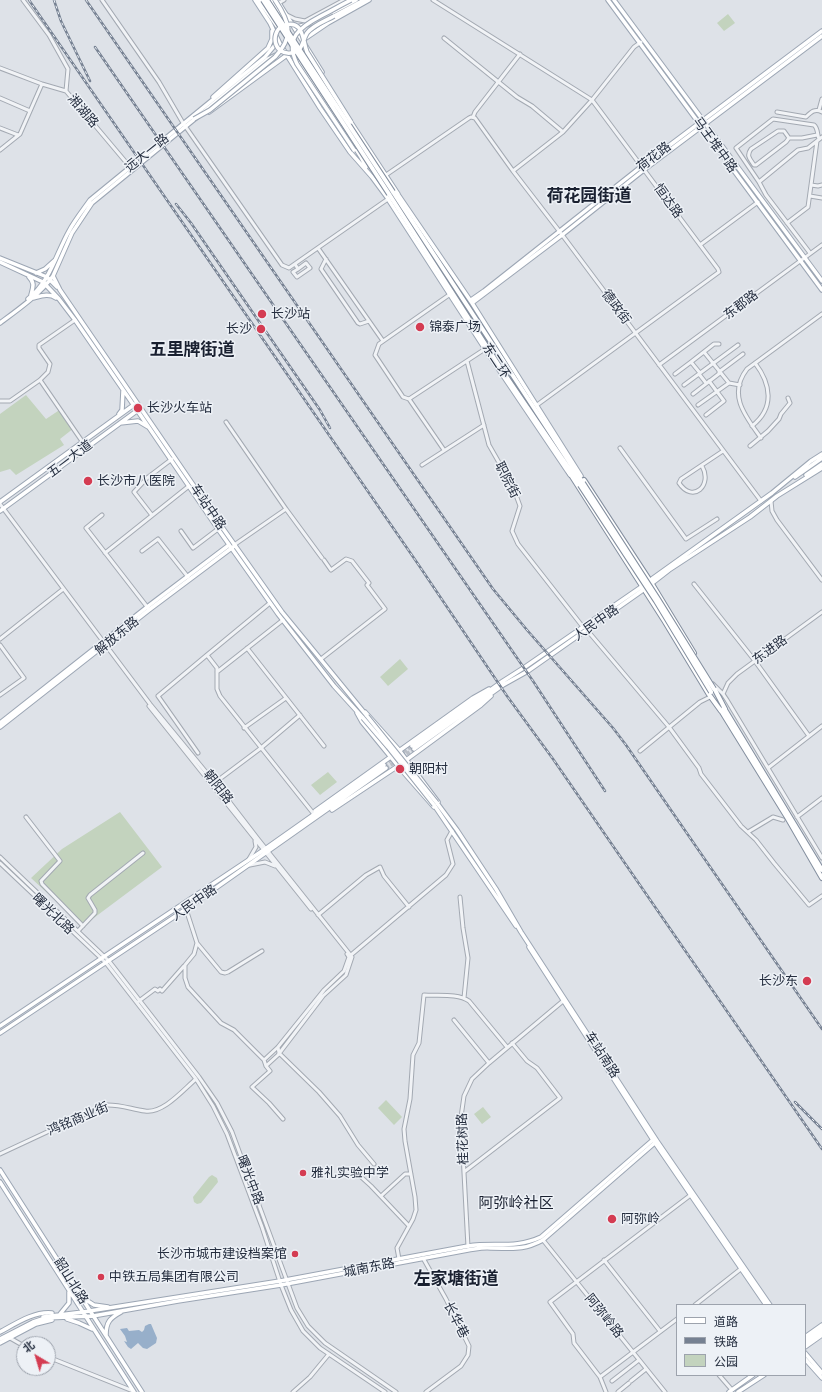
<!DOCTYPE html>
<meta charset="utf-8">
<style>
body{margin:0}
#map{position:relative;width:822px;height:1392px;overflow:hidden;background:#dee2e8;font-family:Raleway,"Noto Sans SC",sans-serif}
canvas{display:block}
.legend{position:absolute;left:676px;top:1304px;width:130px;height:72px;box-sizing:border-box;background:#edf1f6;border:1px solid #9da3ad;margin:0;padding:5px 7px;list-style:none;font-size:12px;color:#262f40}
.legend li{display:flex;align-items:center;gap:8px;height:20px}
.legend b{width:20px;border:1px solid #9da3ad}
.north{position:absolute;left:16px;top:1336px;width:40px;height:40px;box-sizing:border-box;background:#edf1f6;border:1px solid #9da3ad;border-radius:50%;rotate:322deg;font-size:11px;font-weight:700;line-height:16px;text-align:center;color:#262f40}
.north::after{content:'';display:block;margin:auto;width:14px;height:18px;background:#d43c52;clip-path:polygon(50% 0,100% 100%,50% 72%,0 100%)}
</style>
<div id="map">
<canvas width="822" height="1392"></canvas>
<ul class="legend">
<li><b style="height:5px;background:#fff"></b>道路</li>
<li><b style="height:5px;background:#768192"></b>铁路</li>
<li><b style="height:11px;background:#c3d3be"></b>公园</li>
</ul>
<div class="north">北</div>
</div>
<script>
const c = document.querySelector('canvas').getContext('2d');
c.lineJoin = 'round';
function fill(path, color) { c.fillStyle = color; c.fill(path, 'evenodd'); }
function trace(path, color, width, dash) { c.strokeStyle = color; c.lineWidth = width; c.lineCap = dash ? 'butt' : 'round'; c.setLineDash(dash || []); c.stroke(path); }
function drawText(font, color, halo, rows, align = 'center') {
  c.font = font + ' Raleway,"Noto Sans SC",sans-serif'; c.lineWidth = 3; c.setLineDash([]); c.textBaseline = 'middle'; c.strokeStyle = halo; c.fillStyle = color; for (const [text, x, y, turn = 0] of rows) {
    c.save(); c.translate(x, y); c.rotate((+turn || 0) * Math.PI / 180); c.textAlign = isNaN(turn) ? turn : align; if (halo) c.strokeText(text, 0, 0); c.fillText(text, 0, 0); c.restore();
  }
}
fill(new Path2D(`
 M728,14L735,23L724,31L717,23Z
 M26,395L46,419L61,409L74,428L60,439L64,445L16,475L10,469L0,472V414Z
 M400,659L408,669L388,686L380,677Z
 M328,772L337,782L320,795L311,785Z
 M120,812L162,867L83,926L31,878L62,849Z
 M386,1100L402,1117L394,1125L378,1108Z
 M483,1107L491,1117L482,1124L474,1114Z
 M212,1175L217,1178L218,1182L201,1203L197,1204L194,1202L193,1197L209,1177Z`), '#c3d3be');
fill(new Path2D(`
 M149,1324H151L157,1338L156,1343L147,1349L143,1348L138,1343L131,1349L128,1347L124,1341L127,1342L125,1336L120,1329L127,1328L129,1331L139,1330L142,1332L144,1330L145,1326Z`), '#97afca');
trace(new Path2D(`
 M399,755L412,746
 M402,757L414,749
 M384,765L394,758
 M386,768L397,761`), '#b9bec6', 3.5, [3.5, 2]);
const minor = new Path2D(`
 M23,0L49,35L68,69L66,91
 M102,0L159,82L183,123L282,265L289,268L388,199
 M433,0L592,100L718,269L719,272L537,405
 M279,3L284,0
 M287,15L295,19L305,21L344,0
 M444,38L517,97L532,106L563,132
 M0,68L42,84L66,91L130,167
 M0,98L30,111
 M819,110L822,99
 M777,112L806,117C811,112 815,108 822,112
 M473,117L475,112L520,54
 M0,128L18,135
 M789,138L784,131H778L751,149C746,156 750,159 754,165H756L786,142L789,138H802L817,135
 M0,150L20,134L42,84
 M513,171L563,132L592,100L634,47L641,42
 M386,175L469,118L471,117L475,118L513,171L560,232L761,501
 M759,182L798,150L808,148L817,141
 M811,185L818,186L822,185
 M810,196L822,198
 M787,223L808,207L817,141L822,137
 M700,245L758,202
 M318,248L383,341
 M810,253L766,195L759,182L736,148L773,119L814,125C818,128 817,134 819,139
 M326,259L321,269L358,323L360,324L369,321
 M295,264L298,269L293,272L297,277L310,268L306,263L298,269
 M704,352L729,383
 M467,361L489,445L513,487L520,506L512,531L518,544L583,627
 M659,365L822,245
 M719,372L743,354
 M700,373L691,362L714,344H719
 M675,374L691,362
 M699,374L706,383
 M40,380L86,447
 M684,385L738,345
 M693,394L720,373
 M409,399L485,349
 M0,401H10L40,380L48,372L50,364L39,348V345L75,320
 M698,405L729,383L740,385
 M706,415L724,401L709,381
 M226,422L286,509
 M752,426C775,408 771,384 755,363
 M761,438C746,417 727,395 747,369L822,314
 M750,446L768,431L779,419L781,414L790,403L788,398
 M620,448L686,539L717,519
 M444,450L409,399L403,397L375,355L379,344L449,295
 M422,465L484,425
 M702,466C713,485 693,504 679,483L681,479L723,451
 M771,501L772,511L777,520L822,580
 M0,504L150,704L215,783L258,839L352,957L346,975L323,996L278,1055L266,1066
 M151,514L134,492L147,478L172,459
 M102,515L86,528L148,608
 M181,531L193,548L218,529
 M234,545L286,509L322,558
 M142,551L158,539L188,577
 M105,553L189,486
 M694,584L755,661L809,736
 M587,630L669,727L699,768L701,774L741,826L756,840L774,863L809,905L822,896
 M0,639L62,590
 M0,645L24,678L0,695
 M247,648L324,746
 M207,655L270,603
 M321,659L385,609L367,585L369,583L352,561L346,559L331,570L324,560
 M217,672L283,620
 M713,684L723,694L727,700L822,858
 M723,694L728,683L737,674L822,612
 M149,706L311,909
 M244,728L286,698
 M640,751L700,702L710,697
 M198,753L158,696L207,655L217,668V689L220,696L313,813
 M768,768L822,726
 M213,784L261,748L300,715
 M26,817L60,861L41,881L42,884L83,926
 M797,817L822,798
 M748,832L773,817L783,820
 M0,857L109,961L199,1077L217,1103L232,1132L297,1308L308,1326L325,1343L396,1392
 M249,859L256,847L255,841
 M0,863L106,963L196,1079L213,1106L227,1134L262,1227L281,1285L291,1310L303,1331L320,1348L385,1392
 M250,865L265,862L275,866
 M460,897L463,928L468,958L464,998
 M186,909L197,943L194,954L185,965V978L188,987L221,1023L234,1030L264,1060L266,1066L270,1071L252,1087L269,1103L283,1119
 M318,915L366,875L380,867L384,876L409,907
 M78,931L95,913V910L88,898L90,895L143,853
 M197,943L221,972L225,973L228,972L262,951
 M351,955L446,875L453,864L447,840L452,831
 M139,1001L155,989L158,991L160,989L162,991L184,966
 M454,1020L489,1063
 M278,1047L279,1053L319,1092L340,1116L358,1145L374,1164
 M264,1060L278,1047L324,990L344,971L349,957L347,954
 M0,1154L105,1105C119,1104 131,1109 145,1111C163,1114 183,1090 196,1079
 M464,1172L560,1098L537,1068L527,1061L512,1043
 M360,1176L371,1186L409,1226
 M381,1196L405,1174H411
 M543,1240L665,1392
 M468,1247L461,1117L464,1096L472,1079L489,1063L563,1001
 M423,1258L446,1299L469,1346L468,1355L461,1366L426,1392
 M399,1259L397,1248L413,1219L416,1210L415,1197L405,1141L404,1129L410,1099L413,1055L419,1043L424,995C438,996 458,993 469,1001L507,1047
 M604,1260L660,1331
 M695,1305L742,1268
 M10,1338L24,1346
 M48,1357L133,1391
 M719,1375L732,1390
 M600,1377L677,1319
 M612,1381L639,1360
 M631,1381L646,1369
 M293,1392L310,1377L329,1354
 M606,1392L600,1377L574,1343L573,1334L550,1302L692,1194
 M618,1392L629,1383`);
const major = new Path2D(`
 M255,0L270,23L280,44L320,108L350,152L372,177L389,200
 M259,0L279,29
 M270,0L286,24
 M277,0L322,72
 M608,0L822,290
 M614,0L822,281
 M334,16L364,0
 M297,27L312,23L356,0
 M303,40L328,23L369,0
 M294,52L361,157L366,167
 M213,97L268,48L272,39V31
 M209,112L287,55
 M350,121L398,194
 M397,193L472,303L581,476
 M388,199L485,349L570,475
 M0,258L47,277L57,287
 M0,262L43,282L59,299L75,320L137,410L218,529L278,614L334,686L363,718
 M36,273L45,269L55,260
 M53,276L60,290L222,527L282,612L367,716
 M29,277C35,283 33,287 31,295
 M33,298C41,296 49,293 56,298
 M28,299C50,282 56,254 69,231C75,220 83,210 90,200L265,57L275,45
 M471,300L484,291L642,166L822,31
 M472,303L562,235L645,169L822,36
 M0,323C19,309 39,295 53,276L72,233L92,203L268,59L276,55
 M119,414L122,410L123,391
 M120,423L138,421L148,427
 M806,475L822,464
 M795,477L822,458
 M0,502L135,404
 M0,511L138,410
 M649,581L772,493L811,461L822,454
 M651,584L669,570L750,517L777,496L822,468
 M365,712L399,750L438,802
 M357,713L362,722L398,766L434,807
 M0,723L147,607L229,545
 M0,727L149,610L233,547
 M412,746L503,681L525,667L644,585
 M414,749L503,685L528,671L646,588
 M437,803L457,830L496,889L521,932L657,1141L770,1305
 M434,805L516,926
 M332,810L398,766L481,705L491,696
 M315,811L473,698L489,689
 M529,947L653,1140L766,1305
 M0,1026L265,849L384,765
 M0,1033L186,909L386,768
 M0,1170L142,1392
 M0,1182L134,1392
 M83,1298L94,1305L108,1307
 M60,1314L69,1303V1292
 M43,1317L83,1312L280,1281L468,1246C495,1242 515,1249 541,1237L655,1138
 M67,1319L79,1323L92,1329
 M0,1332C15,1324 34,1311 52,1313
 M106,1335C106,1322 110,1318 121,1312
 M805,1337L822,1325
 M0,1339L33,1322L45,1318L93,1316L178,1301L281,1285L468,1250C476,1249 483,1247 491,1248C513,1248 522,1251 543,1240L657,1141
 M805,1340L822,1328
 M0,1343L36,1324L52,1320
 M805,1344L822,1332
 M805,1347L822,1335
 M805,1353L822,1373
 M805,1359L822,1378
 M729,1392L753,1375
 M738,1392L764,1375`);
const highway = new Path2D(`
 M393,192L583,483
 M389,194L503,372L580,485
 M569,472L665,622L708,693L721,711
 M584,480L652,584L694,653
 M713,686L725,709
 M724,708L822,870
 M720,709L788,819L822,878`);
trace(minor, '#a3a9b2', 5);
trace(major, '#9ca6b4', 5.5);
trace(highway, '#848f9f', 6);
trace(minor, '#f1f3f6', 3);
trace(major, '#fff', 3.5);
trace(highway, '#fff', 4);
const rail = new Path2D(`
 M29,0L418,564L507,696L553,759L822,1149
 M54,0L61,21L90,81
 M86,0L493,589L527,630L613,728L626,745L822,1029
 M95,47L533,681L605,791
 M176,204L191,223L320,410L330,428
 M795,1102L822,1129`);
trace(rail, '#768192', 2.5);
trace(rail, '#edf1f6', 1, [3]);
const majorBridge = new Path2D(`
 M351,0C341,5 331,11 321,16C300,27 284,38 297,64L354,150
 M334,16C325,21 313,25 307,33C302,41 303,52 291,53C274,55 270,34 282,26C304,18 302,39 307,52L351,122
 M194,119L210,110L275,57C295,36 289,21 275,0
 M367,716L437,803
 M363,718L388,747L434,805`);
const highwayBridge = new Path2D(`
 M263,0L389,194
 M267,0L393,192
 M583,483L658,599L714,689
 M580,485L656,601L711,692`);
trace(majorBridge, '#9ca6b4', 5.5, []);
trace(highwayBridge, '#848f9f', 6, []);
trace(majorBridge, '#fff', 3.5);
trace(highwayBridge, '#fff', 4);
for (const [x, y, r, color] of [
 [262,314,5,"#d43c52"],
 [420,327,5,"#d43c52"],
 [261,329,5,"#d43c52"],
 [138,408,5,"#d43c52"],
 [88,481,5,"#d43c52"],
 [400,769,5,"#d43c52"],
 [807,981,5,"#d43c52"],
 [303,1173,4,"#d43c52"],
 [612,1219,5,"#d43c52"],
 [295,1254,4,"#d43c52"],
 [101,1277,4,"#d43c52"]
]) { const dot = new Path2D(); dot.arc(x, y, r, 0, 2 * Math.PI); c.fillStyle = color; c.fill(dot); trace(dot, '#edf1f6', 1.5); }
drawText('13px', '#262f40', '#edf1f6', [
 ["湘湖路",83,111,49],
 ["马王堆中路",715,145,54],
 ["远大一路",147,153,-39],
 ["荷花路",654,157,-38],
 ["恒达路",668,201,54],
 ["东郡路",741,305,-37],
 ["德政街",616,307,53],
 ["东二环",496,361,57],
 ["五一大道",70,459,-37],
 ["职院街",507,480,63],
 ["车站中路",208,507,56],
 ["人民中路",596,623,-35],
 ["解放东路",117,636,-39],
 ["东进路",770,650,-36],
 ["朝阳路",218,787,52],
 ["人民中路",194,903,-35],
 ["曙光北路",53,914,44],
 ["车站南路",602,1055,57],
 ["鸿铭商业街",78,1119,-23],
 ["桂花树路",463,1139,-92],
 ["曙光中路",250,1180,69],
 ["城南东路",369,1268,-11],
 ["韶山北路",71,1281,58],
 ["阿弥岭路",604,1316,51],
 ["长华巷",456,1320,63]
]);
drawText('13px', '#262f40', '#edf1f6', [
 ["长沙站",271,314],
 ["锦泰广场",429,327],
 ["长沙",252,329,"right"],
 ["长沙火车站",147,408],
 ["长沙市八医院",97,481],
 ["朝阳村",409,769],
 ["长沙东",798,981,"right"],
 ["雅礼实验中学",311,1173],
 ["阿弥岭",621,1219],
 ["长沙市城市建设档案馆",287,1254,"right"],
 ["中铁五局集团有限公司",109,1277]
], 'left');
drawText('15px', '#192030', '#edf1f6', [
 ["阿弥岭社区",516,1203]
]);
drawText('bold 17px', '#192030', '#edf1f6', [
 ["荷花园街道",589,196],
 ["五里牌街道",192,350],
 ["左家塘街道",456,1279]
]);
</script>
